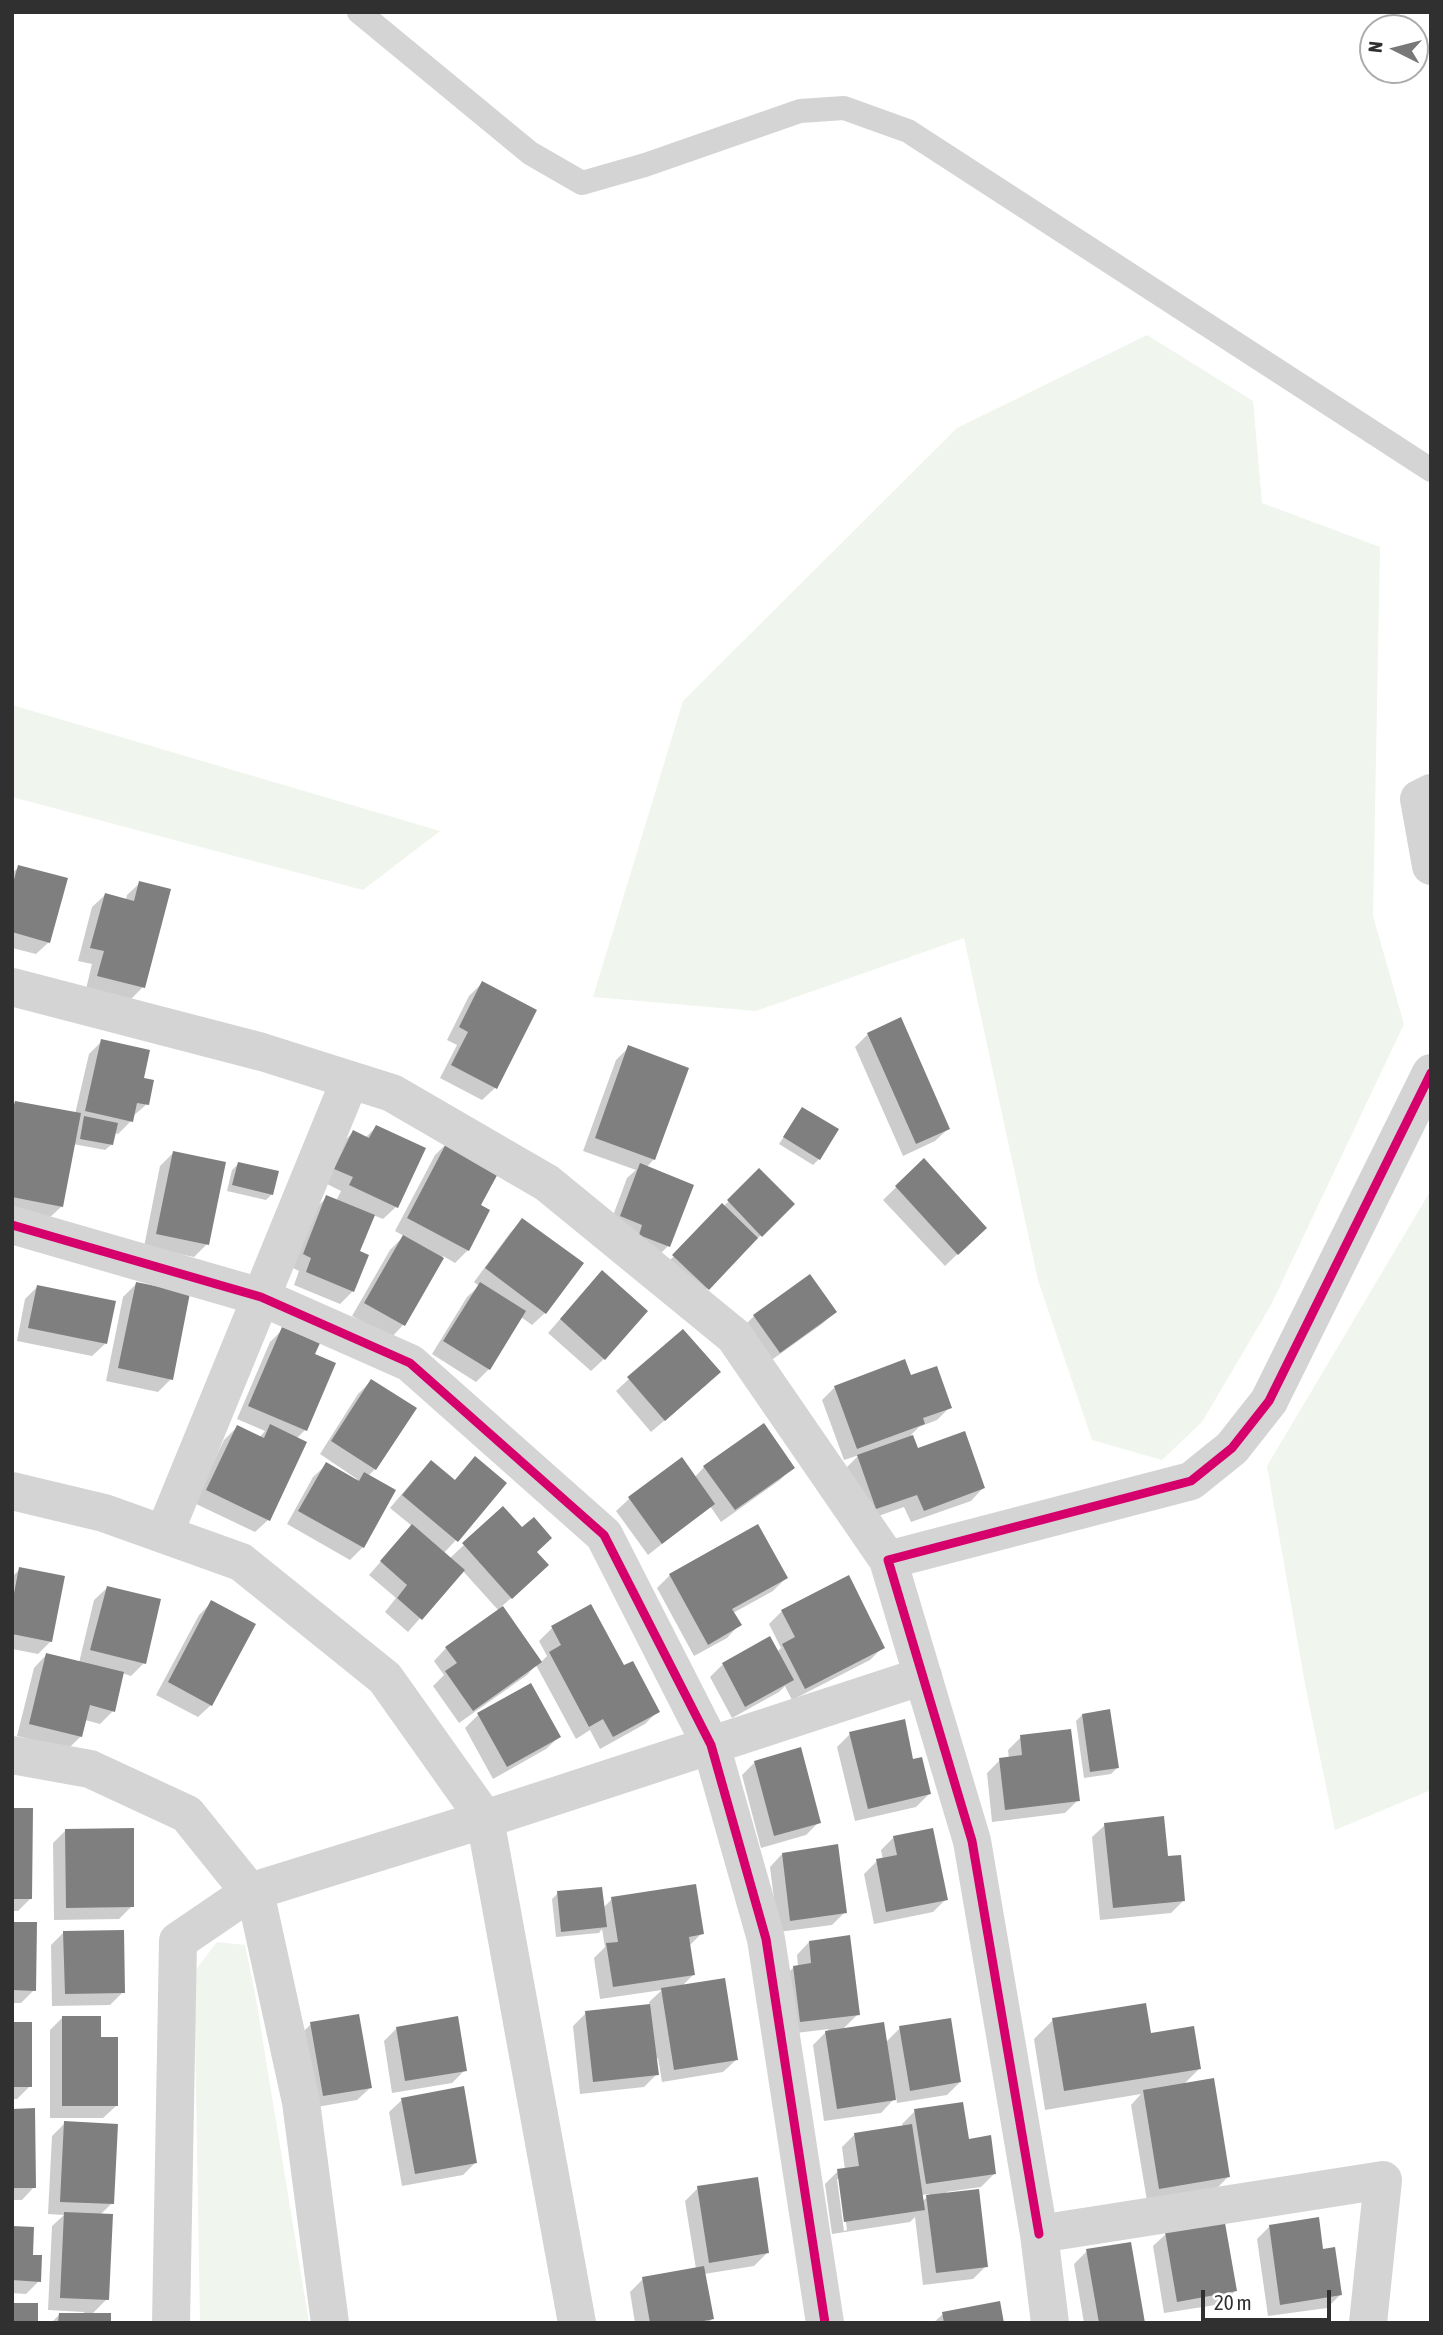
<!DOCTYPE html>
<style>
body{margin:0}
#map{position:relative;width:1443px;height:2335px;overflow:hidden;background:#fff;font-family:"Asap Condensed",sans-serif}
canvas{display:block}
.frame{position:absolute;inset:0;border:14px solid #303030;pointer-events:none}
.north{position:absolute;left:1359px;top:14px;width:70px;height:70px;box-sizing:border-box;background:#fff;border:2px solid #acacac;border-radius:50%;rotate:276deg;font-size:19px;font-weight:700;line-height:28px;text-align:center;color:#303030}
.north::after{content:'';display:block;margin:auto;width:24px;height:32px;background:#787878;clip-path:polygon(50% 0,100% 100%,50% 72%,0 100%)}
.scale{position:absolute;left:1201px;top:2290px;width:130px;height:32px;box-sizing:border-box;border:4px solid #303030;border-top:0;padding-left:9px;font-size:21px;line-height:24px;white-space:nowrap;color:#303030;-webkit-text-stroke:5px #fff;paint-order:stroke}
</style>
<div id="map">
<canvas width="1443" height="2335"></canvas>
<div class="frame"></div>
<div class="north">N</div>
<div class="scale">20 m</div>
</div>
<script>
const c = document.querySelector('canvas').getContext('2d');
c.lineJoin = 'round';
function fill(path, color) { c.fillStyle = color; c.fill(path, 'evenodd'); }
function trace(path, color, width, dash) { c.strokeStyle = color; c.lineWidth = width; c.lineCap = dash ? 'butt' : 'round'; c.setLineDash(dash || []); c.stroke(path); }
fill(new Path2D(`
 M1147,335L1253,401L1262,503L1380,547L1373,916L1404,1024L1271,1305L1202,1422L1162,1460L1092,1440L1038,1280L964,938L756,1011L593,997L683,701L957,428Z
 M12,705L440,831L363,890L12,797Z
 M1431,1190V1790L1335,1830L1305,1684L1267,1466Z
 M217,1942L245,1945L256,1999L309,2323H200L194,1972Z`), '#f0f5ed');
fill(new Path2D(`
 M19,867L49,942L36,954L12,948V873Z
 M140,883L143,987L130,1000L86,989L92,964L78,961L92,907L105,895L126,900L127,895Z
 M482,983L495,1088L482,1100L440,1078L457,1045L447,1040L469,996Z
 M868,1034L948,1129L935,1141L903,1156L855,1047Z
 M102,1041L142,1079L147,1104L132,1117L131,1121L118,1134L114,1133L112,1144L105,1150L73,1144L61,1207L48,1219L12,1212V1106L15,1103L75,1114L89,1054Z
 M629,1047L654,1159L646,1168L668,1246L655,1259L608,1229L627,1178L636,1170L583,1151L616,1060Z
 M802,1109L819,1159L813,1165L779,1144Z
 M376,1127L396,1207L383,1219L373,1215L358,1252L353,1291L340,1304L294,1285L299,1271L291,1267L314,1210L327,1197L336,1201L341,1191L323,1182L340,1145L353,1132L365,1138Z
 M448,1142L479,1206L468,1250L455,1263L443,1256L403,1325L391,1338L352,1316L390,1250L404,1236L395,1231L435,1155Z
 M173,1153L207,1244L194,1257L144,1247L160,1166Z
 M923,1161L972,1240L945,1266L883,1200Z
 M238,1164L272,1194L266,1200L227,1191L232,1170Z
 M759,1171L792,1204L695,1301L661,1269Z
 M522,1220L545,1313L532,1325L521,1317L489,1369L476,1382L432,1354L467,1297L479,1286L474,1282L510,1233Z
 M136,1284L171,1379L158,1392L106,1381L123,1297Z
 M590,1285L604,1359L591,1371L548,1333Z
 M38,1286L105,1344L92,1356L17,1341L25,1299Z
 M835,1312L822,1324L766,1364L741,1329L754,1316Z
 M283,1329L313,1355L305,1430L296,1439L268,1520L255,1532L194,1503L224,1440L237,1427L259,1438L265,1431L237,1419L270,1342Z
 M910,1377L950,1407L937,1420L919,1427L911,1435L917,1450L983,1488L971,1501L911,1522L904,1507L864,1521L845,1469L859,1455L844,1460L822,1400L835,1387Z
 M629,1379L706,1385L651,1432L616,1391Z
 M371,1381L375,1469L368,1476L363,1547L350,1560L287,1524L313,1477L326,1465L356,1481L357,1479L320,1454L358,1394Z
 M475,1458L456,1540L443,1554L449,1559L503,1508L535,1552L534,1578L501,1607L540,1663L547,1656L539,1641L552,1628L623,1668L658,1711L645,1724L600,1749L590,1730L576,1739L536,1665L527,1675L459,1723L433,1686L444,1675L434,1661L446,1648L499,1611L462,1570L408,1632L385,1612L396,1598L369,1575L412,1526L390,1508L418,1475L431,1462L454,1481Z
 M704,1467H793L780,1480L721,1522L710,1506L648,1555L616,1511L629,1499L694,1478Z
 M757,1527L786,1578L773,1591L733,1613L739,1625L727,1638L694,1656L657,1588L670,1575Z
 M20,1569L51,1641L38,1654L12,1649V1577Z
 M107,1588L144,1663L131,1676L122,1673L113,1711L100,1724L85,1720L81,1736L68,1749L17,1736L34,1668L46,1655L79,1663L94,1600Z
 M212,1602L211,1705L198,1717L156,1695L199,1615Z
 M782,1611L883,1647L870,1660L792,1700L785,1686L779,1692L732,1718L710,1677L723,1664L770,1638L777,1652L781,1648L769,1624Z
 M530,1685L559,1737L546,1749L493,1779L465,1728L478,1715Z
 M1082,1715L1117,1768L1111,1774L1084,1778L1076,1721Z
 M850,1734L912,1761L929,1794L916,1807L855,1821L837,1747Z
 M1021,1737L1078,1800L1065,1813L992,1822L987,1773L1000,1760L1009,1759L1008,1750Z
 M755,1762L819,1822L806,1835L761,1848L742,1775Z
 M12,1809L31,1898L18,1911H12Z
 M1105,1825L1166,1858L1184,1900L1171,1913L1100,1920L1092,1837Z
 M66,1830L132,1906L119,1919L54,1920L53,1843Z
 M894,1837L946,1899L933,1912L874,1924L864,1874L877,1861L883,1860L881,1850Z
 M782,1854L845,1912L832,1925L778,1932L770,1867Z
 M558,1893L603,1908L612,1899L702,1933L689,1946L694,1974L681,1987L736,2060L723,2072L662,2082L658,2058L655,2059L657,2074L644,2087L580,2094L573,2026L586,2013L650,2006L649,2002L662,1990L600,1999L594,1958L605,1947L602,1929L599,1933L556,1937L552,1899Z
 M12,1923L34,1990L21,2003H12Z
 M64,1932L123,1992L110,2005L52,2006L51,1945Z
 M809,1942L858,2014L842,2030L885,2043L900,2028L960,2082L947,2095L897,2103L896,2097L881,2113L824,2121L813,2045L829,2029L788,2034L781,1980L794,1967H798L797,1955Z
 M63,2017L99,2039L116,2106L103,2118H50V2030Z
 M1053,2020L1150,2035L1199,2069L1183,2085L1228,2177L1216,2189L1147,2201L1131,2105L1141,2094L1045,2110L1034,2039Z
 M12,2023L30,2086L17,2099H12Z
 M311,2024L370,2088L357,2100L311,2108L298,2037Z
 M397,2028L465,2070L452,2083L392,2093L384,2041Z
 M402,2100L476,2162L463,2175L402,2186L389,2112Z
 M12,2110L34,2187L22,2200H12Z
 M915,2111L967,2141L994,2174L981,2187L946,2192L986,2266L973,2279L923,2285L915,2217L910,2222L832,2234L825,2184L838,2171L845,2170L842,2147L855,2134L903,2127L902,2124ZM837,2179H840L847,2230L844,2231ZM930,2194L922,2202L921,2195Z
 M65,2123L112,2203L100,2215L107,2299L91,2315L109,2323H51L59,2315H84V2312L48,2310L52,2226L64,2215L48,2214L52,2136Z
 M698,2188L767,2253L754,2266L704,2274L712,2319L708,2323H635L630,2292L643,2279L696,2269L685,2201Z
 M1270,2226L1322,2251L1340,2295L1327,2308L1268,2316L1257,2239Z
 M12,2228L31,2257L39,2281L26,2294L12,2293Z
 M1166,2234L1235,2291L1222,2304L1164,2313L1153,2246Z
 M1087,2251L1143,2323H1084L1074,2264Z
 M943,2314L1002,2323H933Z`), '#0003');
fill(new Path2D(`
 M18,865L68,878L50,943L12,932V887Z
 M139,881L171,889L145,988L97,976L104,951L90,948L105,893L134,901Z
 M482,981L537,1010L497,1089L451,1065L468,1032L459,1027Z
 M901,1017L950,1129L916,1144L867,1033Z
 M101,1039L150,1050L144,1078L154,1080L149,1105L137,1103L133,1122L85,1111Z
 M628,1045L689,1068L655,1160L595,1138Z
 M15,1101L81,1113L63,1207L12,1197V1113Z
 M802,1107L839,1129L820,1160L783,1137Z
 M84,1116L118,1123L113,1145L80,1139Z
 M376,1125L426,1148L398,1208L349,1185L353,1177L334,1169L353,1130L369,1138Z
 M448,1140L501,1168L481,1205L490,1210L469,1251L407,1218Z
 M173,1151L226,1162L209,1245L156,1234Z
 M924,1158L987,1228L958,1255L895,1186Z
 M238,1162L279,1171L273,1195L232,1185Z
 M640,1163L694,1185L670,1247L639,1235L642,1225L620,1216Z
 M759,1168L795,1204L762,1237L727,1200Z
 M326,1195L375,1215L360,1251L369,1255L354,1292L306,1272L311,1258L303,1254Z
 M722,1203L758,1238L709,1290L672,1255Z
 M522,1218L584,1263L546,1314L485,1268Z
 M403,1235L444,1258L405,1326L364,1303Z
 M602,1270L648,1311L605,1360L560,1319Z
 M810,1274L837,1312L780,1353L753,1315Z
 M136,1282L190,1293L173,1380L118,1368Z
 M480,1282L526,1311L490,1370L443,1341Z
 M37,1285L116,1301L107,1344L28,1328Z
 M282,1327L320,1343L315,1354L336,1363L307,1431L248,1406Z
 M683,1329L721,1372L665,1421L627,1377Z
 M905,1359L911,1375L937,1366L952,1408L923,1418L925,1424L857,1449L834,1386Z
 M371,1379L417,1408L376,1470L331,1441Z
 M764,1423L795,1468L735,1510L703,1466Z
 M270,1424L307,1442L270,1521L206,1490L237,1425L264,1438Z
 M965,1431L985,1488L924,1511L917,1495L876,1509L857,1455L913,1435L918,1448Z
 M475,1456L507,1483L458,1542L402,1495L431,1460L455,1480Z
 M682,1457L715,1504L662,1544L628,1497Z
 M326,1462L359,1481L364,1472L396,1490L364,1548L298,1511Z
 M503,1506L522,1527L534,1517L552,1538L537,1552L549,1565L512,1599L462,1543Z
 M412,1524L465,1570L422,1620L397,1598L407,1585L380,1561Z
 M758,1524L788,1578L732,1609L742,1625L708,1645L669,1574Z
 M19,1567L65,1576L52,1642L12,1634V1604Z
 M849,1575L885,1648L805,1689L782,1644L795,1637L781,1610Z
 M107,1586L161,1599L146,1664L90,1650Z
 M211,1600L256,1624L212,1706L168,1682Z
 M591,1604L624,1665L633,1661L660,1712L613,1737L603,1719L589,1727L549,1652L561,1645L551,1626Z
 M503,1606L542,1662L473,1711L445,1671L457,1663L445,1647Z
 M770,1636L794,1680L745,1707L722,1663Z
 M46,1653L124,1672L115,1712L90,1705L82,1737L29,1724Z
 M531,1683L561,1737L507,1767L477,1713Z
 M1110,1709L1119,1768L1090,1772L1082,1714Z
 M905,1719L913,1759L922,1757L931,1794L868,1809L849,1732Z
 M1071,1729L1080,1801L1005,1810L999,1758L1022,1755L1020,1735Z
 M801,1747L821,1823L774,1836L754,1761Z
 M12,1808H33L32,1899H12Z
 M1164,1816L1168,1856L1181,1855L1185,1901L1113,1908L1104,1823Z
 M134,1828V1907L66,1908L65,1829Z
 M933,1828L948,1900L886,1912L876,1859L897,1855L893,1836Z
 M838,1844L847,1913L790,1921L782,1853Z
 M696,1884L704,1934L689,1937L695,1975L613,1987L606,1943L618,1942L611,1897Z
 M602,1887L607,1927L561,1932L557,1891Z
 M12,1922H37L36,1991L12,1990Z
 M124,1930L125,1993L65,1994L63,1931Z
 M850,1935L860,2015L800,2022L793,1966L811,1963L809,1941Z
 M725,1978L738,2060L674,2070L661,1988Z
 M1146,2003L1151,2033L1194,2026L1201,2069L1064,2091L1052,2018Z
 M650,2004L659,2075L593,2082L585,2011Z
 M359,2014L372,2088L323,2096L310,2022Z
 M62,2016H101V2037H118V2106H62Z
 M458,2016L467,2071L405,2081L396,2027Z
 M951,2018L961,2082L910,2091L899,2026Z
 M12,2022H32V2087H12Z
 M884,2022L896,2100L837,2109L825,2031Z
 M1214,2078L1230,2177L1159,2189L1143,2090Z
 M464,2086L477,2163L415,2174L401,2098Z
 M963,2102L969,2139L991,2135L996,2174L926,2184L914,2109Z
 M35,2108L36,2188H12V2109Z
 M64,2121L118,2124L114,2204L60,2202Z
 M912,2124L925,2210L844,2222L837,2169L859,2166L854,2133Z
 M758,2177L769,2253L709,2263L697,2186Z
 M979,2189L988,2267L936,2273L926,2195Z
 M64,2212L113,2214L109,2300L60,2298Z
 M1319,2217L1323,2249L1335,2247L1342,2295L1280,2305L1269,2225Z
 M1225,2223L1237,2291L1177,2302L1165,2232Z
 M12,2226L34,2227L33,2255H42L41,2282L12,2280Z
 M1131,2242L1145,2323H1099L1086,2249Z
 M704,2266L714,2319L694,2323H650L642,2277Z
 M1000,2301L1004,2323H944L942,2312Z
 M12,2303H38V2323H12Z
 M59,2313H111V2323H58Z`), '#7f7f7f');
trace(new Path2D(`
 M359,12L530,153L582,183L645,165L800,111L844,108L908,131L1431,470`), '#d4d4d4', 24);
trace(new Path2D(`
 M1431,793L1419,799L1431,866
 M12,987L262,1052L392,1093L547,1183L734,1336L888,1560
 M12,1225L261,1297L410,1363L604,1535L711,1745L766,1939L825,2323
 M12,1491L104,1513L241,1562L385,1678L485,1819L577,2323
 M164,1534L350,1080
 M12,1755L90,1769L187,1814L257,1901L301,2102L330,2323
 M1039,2234L972,1841L888,1560L1191,1481L1232,1448L1269,1401L1431,1073
 M171,2323L178,1941L250,1892L485,1819L923,1676
 M1050,2323L1039,2234L1383,2180L1368,2323`), '#d4d4d4', 38);
trace(new Path2D(`
 M12,1225L261,1297L410,1363L604,1535L711,1745L766,1939L825,2323
 M1039,2234L972,1841L888,1560L1191,1481L1232,1448L1269,1401L1431,1073`), '#d6006c', 9);
</script>
